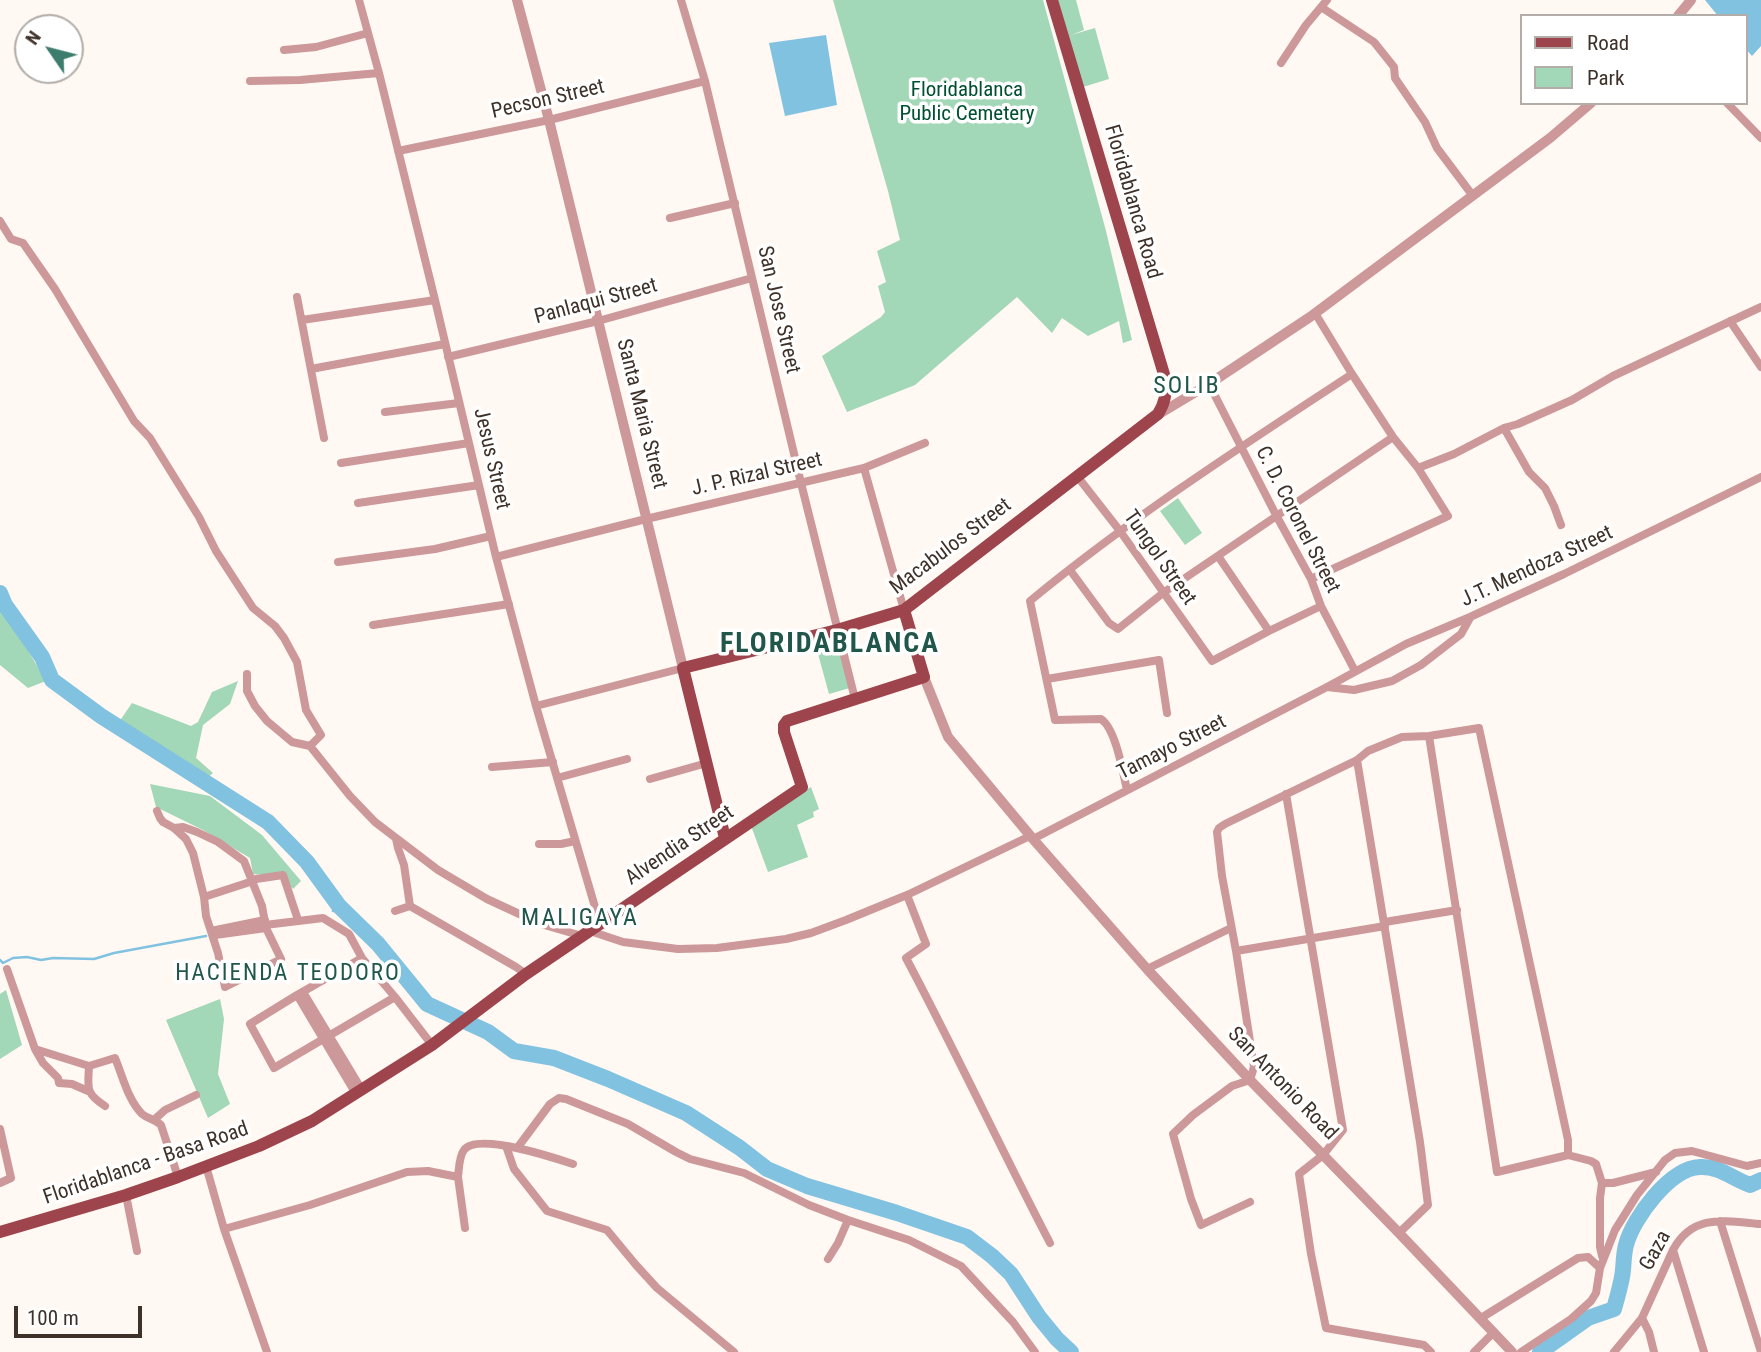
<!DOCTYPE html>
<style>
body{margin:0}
#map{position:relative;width:1761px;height:1352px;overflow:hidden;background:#fff8f3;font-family:"Roboto Condensed",sans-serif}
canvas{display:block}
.legend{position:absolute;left:1520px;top:14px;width:228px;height:91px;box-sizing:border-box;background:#fff;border:2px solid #b2ada9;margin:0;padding:9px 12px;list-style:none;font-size:21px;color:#3e3129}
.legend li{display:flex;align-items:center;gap:14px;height:35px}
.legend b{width:35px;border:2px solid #b2ada9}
.north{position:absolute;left:14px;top:14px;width:70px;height:70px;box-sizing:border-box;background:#fff;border:2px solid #b2ada9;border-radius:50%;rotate:305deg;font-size:19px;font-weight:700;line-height:28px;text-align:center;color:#3e3129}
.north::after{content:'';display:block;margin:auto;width:24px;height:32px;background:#3c7d6d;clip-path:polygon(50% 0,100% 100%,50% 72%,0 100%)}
.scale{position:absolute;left:14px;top:1306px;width:128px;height:32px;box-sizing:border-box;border:4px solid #3e3129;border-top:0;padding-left:9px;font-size:21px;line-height:24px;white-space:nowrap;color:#3e3129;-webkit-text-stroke:5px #fff;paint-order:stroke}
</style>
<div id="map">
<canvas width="1761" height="1352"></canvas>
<ul class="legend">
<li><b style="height:9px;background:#9d444c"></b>Road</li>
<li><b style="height:19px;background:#a2d7b8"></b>Park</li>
</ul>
<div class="north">N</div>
<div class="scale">100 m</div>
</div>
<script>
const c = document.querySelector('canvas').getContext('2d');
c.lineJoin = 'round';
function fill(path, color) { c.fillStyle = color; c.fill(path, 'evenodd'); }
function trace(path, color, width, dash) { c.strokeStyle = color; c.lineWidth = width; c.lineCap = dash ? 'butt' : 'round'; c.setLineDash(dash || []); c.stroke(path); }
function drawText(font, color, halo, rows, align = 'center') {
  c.font = font + ' "Roboto Condensed",sans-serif'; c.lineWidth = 7; c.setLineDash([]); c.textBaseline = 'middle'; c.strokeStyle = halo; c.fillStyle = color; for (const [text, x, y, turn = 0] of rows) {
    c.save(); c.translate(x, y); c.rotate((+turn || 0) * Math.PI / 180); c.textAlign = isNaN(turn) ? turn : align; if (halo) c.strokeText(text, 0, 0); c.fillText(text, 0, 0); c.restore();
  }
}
fill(new Path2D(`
 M833,0H1043L1106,231L1132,340L1123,343L1119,321L1088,336L1062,318L1052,333L1017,297L915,385L847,412L822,356L881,317L885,312L878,286L886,282L877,251L900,240L888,191Z
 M1058,0H1076L1084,30L1071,35L1095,28L1109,79L1083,87Z
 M1178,498L1202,533L1185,545L1160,511Z
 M0,603L46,681L28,688L0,665Z
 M839,636L853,687L829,694L815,643Z
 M238,681L230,704L203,725L196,758L213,773L206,779L119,722L132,703L191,726L198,722L212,692Z
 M150,784L210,796L262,835L301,881L293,889L277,873L267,875L253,874L250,858L203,830L156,807Z
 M811,787L819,809L813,812L814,817L797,825L808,857L768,872L750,823L803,791Z
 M6,990L22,1045L0,1059V994Z
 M220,999L224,1019L218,1074L230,1104L208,1118L166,1020Z`), '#a2d7b8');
fill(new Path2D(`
 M1705,0H1761V46L1752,56L1745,48V16H1718Z
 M826,35L837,105L785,116L769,43Z`), '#81c2e1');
trace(new Path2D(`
 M333,911L339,906
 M0,960L3,963L13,958L27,957L41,960L53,958L94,959L114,953L206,936`), '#81c2e1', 2.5);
trace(new Path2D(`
 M0,593L5,605L42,657L52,680L101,716L268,822L307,862L339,906L378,944L427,1004L488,1032L514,1051L554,1058L608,1079L686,1113L740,1148L767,1169L807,1186L897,1213L967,1237L992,1256L1011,1274L1039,1317L1057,1339L1071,1352
 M1540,1352L1588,1318L1614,1309C1617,1298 1620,1288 1622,1277C1624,1267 1623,1256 1626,1245C1633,1218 1670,1168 1700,1167C1719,1166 1733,1179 1750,1185L1761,1180`), '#81c2e1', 16);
trace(new Path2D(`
 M359,0L379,73L435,300L496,557L536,706L600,924
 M681,0L705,81L801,483L855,699
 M1321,7L1374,42L1394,67L1395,78L1425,122L1437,148L1473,196
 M284,50L316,47L368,33
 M1281,63L1306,25L1327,0
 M250,81L300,80L379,73
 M1727,103L1761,138
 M398,151L549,120L705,81
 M670,218L735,203
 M0,221L11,239L23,243L55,289L134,421L150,438L199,517L216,551L253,608L275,626L284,638L297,662L306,710L321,735L310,746
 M297,297L324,438
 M302,320L435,300
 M1730,321L1761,367
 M448,357L598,321L752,278
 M311,369L445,344
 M1209,384L1276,515L1311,579L1321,606L1355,671
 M385,412L459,403
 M1504,428L1529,472L1545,488L1554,506L1561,525
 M341,463L469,443
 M864,468L904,610
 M1418,468L1454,454L1504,428L1518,424L1572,400L1613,376L1761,307
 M1077,476L1120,531L1212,661L1269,631L1321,606
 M358,503L479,485
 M1218,556L1269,631
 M496,557L646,519L864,468L925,443
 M338,562L435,549L491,536
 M1070,570L1109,623L1118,629L1163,593L1393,437
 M1311,579L1448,516L1418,468L1393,437L1352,374L1315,313
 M373,625L509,604
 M247,674V691L255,706L267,721L292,742L310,746L350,796L375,822L438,870L487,899L541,924L582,936
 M1047,679L1159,660L1167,713
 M1327,687L1354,690L1392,681L1421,665L1461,634L1470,618
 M536,706L683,668
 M1357,760L1420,1142L1428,1205L1399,1233
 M492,767L553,762
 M557,778L627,759
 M650,779L707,763
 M1127,790C1123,773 1116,729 1101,719L1055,720L1030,601C1132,517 1242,446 1352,374
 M1286,794L1343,1130L1323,1155L1299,1174L1311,1254L1326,1328L1424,1345L1431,1352
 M157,811L160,818L163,822L174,828L186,839L193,853L204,897L206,916L218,953L225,987L281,959L266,928L262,906L244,861L218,842L197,832L183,827L174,828
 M396,839L398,848L404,865L410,906
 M1033,839L1327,687L1406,644L1470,617L1564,574L1761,477
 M539,844H561L575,841
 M907,895L926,944L906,958C956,1052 1001,1149 1050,1243
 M204,897L253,881L256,879L283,875L298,920
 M395,911L410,906L516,967L526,974
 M1385,922L1457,910
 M265,925L323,918L349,934L362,958L395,997L432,1045
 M211,931L265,920
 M590,931L623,942L678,949L717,948L786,939L811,933L846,920L907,895L1030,836
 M215,935L266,928
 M1236,951L1385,926
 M362,958L297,995L250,1024L274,1068L395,997
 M7,969L35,1049
 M1147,969L1231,928
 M303,992L362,1090
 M297,995L356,1094
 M89,1066C88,1088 85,1093 105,1106
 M88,1091L72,1084L59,1083L58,1078L43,1063L35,1049L89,1066L115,1058C123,1077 128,1100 142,1114C148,1119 155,1119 161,1125L178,1177
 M155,1119L165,1110L196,1095
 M0,1129L11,1178L0,1183
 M506,1146L514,1169L547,1211L607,1230L636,1265L657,1288L734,1352
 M518,1147L550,1104L559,1098L566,1099L628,1124L676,1152L690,1159L744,1173L809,1205L848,1220
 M1568,1155L1591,1161L1596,1164L1602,1183L1600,1198V1247L1602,1256
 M206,1166L224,1229L310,1205L407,1172L428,1171L458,1177C459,1169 459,1156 464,1150C477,1132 555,1158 573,1164
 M458,1177L465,1228
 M1602,1183H1613L1656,1172
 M126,1195L137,1251
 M1250,1202L1201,1225L1191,1199L1173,1134L1193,1115L1232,1086L1250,1080L1254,1067L1236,951L1222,876L1217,832L1219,828L1225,824L1357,760L1368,751L1402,737L1429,736L1479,728L1568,1140V1155L1497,1172L1429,736
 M1720,1221L1761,1352
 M224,1229L267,1352
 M1673,1250L1704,1352
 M828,1259L838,1243L848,1220L909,1240L961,1266L1013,1322L1035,1352
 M1481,1318L1578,1258L1588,1257L1600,1268
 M1642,1318L1649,1332L1654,1352
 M1474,1352L1494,1332
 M1521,1352L1571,1319L1591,1301L1596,1293L1600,1268L1615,1230L1637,1195L1665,1160L1675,1153L1692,1151L1747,1166L1761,1163
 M1614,1352L1642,1318L1673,1250C1693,1213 1725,1221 1761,1224`), '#cc9899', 8);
trace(new Path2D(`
 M517,0L549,120L683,668
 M1678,16L1691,0
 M1159,414L1209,384L1310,317L1550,138L1591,103
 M924,677L948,737L1033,839L1147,969L1250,1080L1399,1233L1512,1352`), '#cc9899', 10);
trace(new Path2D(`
 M725,838L683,668L837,630L904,610L1158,414C1165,403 1166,394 1166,381L1052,0
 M0,1232L126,1195L178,1177L259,1146L312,1121L432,1045L526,974L802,787L784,732V725L787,721L924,677L904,610`), '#9d444c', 12);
drawText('21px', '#004f30', '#fff', [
 ["Floridablanca",967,91],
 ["Public Cemetery",967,115]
]);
drawText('21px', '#3e3129', '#fff', [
 ["Pecson Street",548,100,-13],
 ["Floridablanca Road",1132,202,74],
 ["Panlaqui Street",596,302,-15],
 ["San Jose Street",778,310,77],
 ["Santa Maria Street",641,414,76],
 ["Jesus Street",491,459,77],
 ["J. P. Rizal Street",757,475,-13],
 ["C. D. Coronel Street",1297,520,63],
 ["Macabulos Street",951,547,-37],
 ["Tungol Street",1159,558,55],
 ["J.T. Mendoza Street",1537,567,-25],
 ["Tamayo Street",1172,748,-27],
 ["Alvendia Street",680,846,-34],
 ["San Antonio Road",1282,1084,46],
 ["Floridablanca - Basa Road",146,1164,-19],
 ["Gaza",1656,1251,-61]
]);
c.letterSpacing = '2px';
drawText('23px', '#21564a', '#fff', [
 ["HACIENDA TEODORO",288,974]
]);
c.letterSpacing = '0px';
c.letterSpacing = '2px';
drawText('24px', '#21564a', '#fff', [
 ["SOLIB",1187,387],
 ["MALIGAYA",580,919]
]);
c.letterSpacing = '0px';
c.letterSpacing = '2px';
drawText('bold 28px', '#21564a', '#fff', [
 ["FLORIDABLANCA",830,645]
]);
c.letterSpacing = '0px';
</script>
